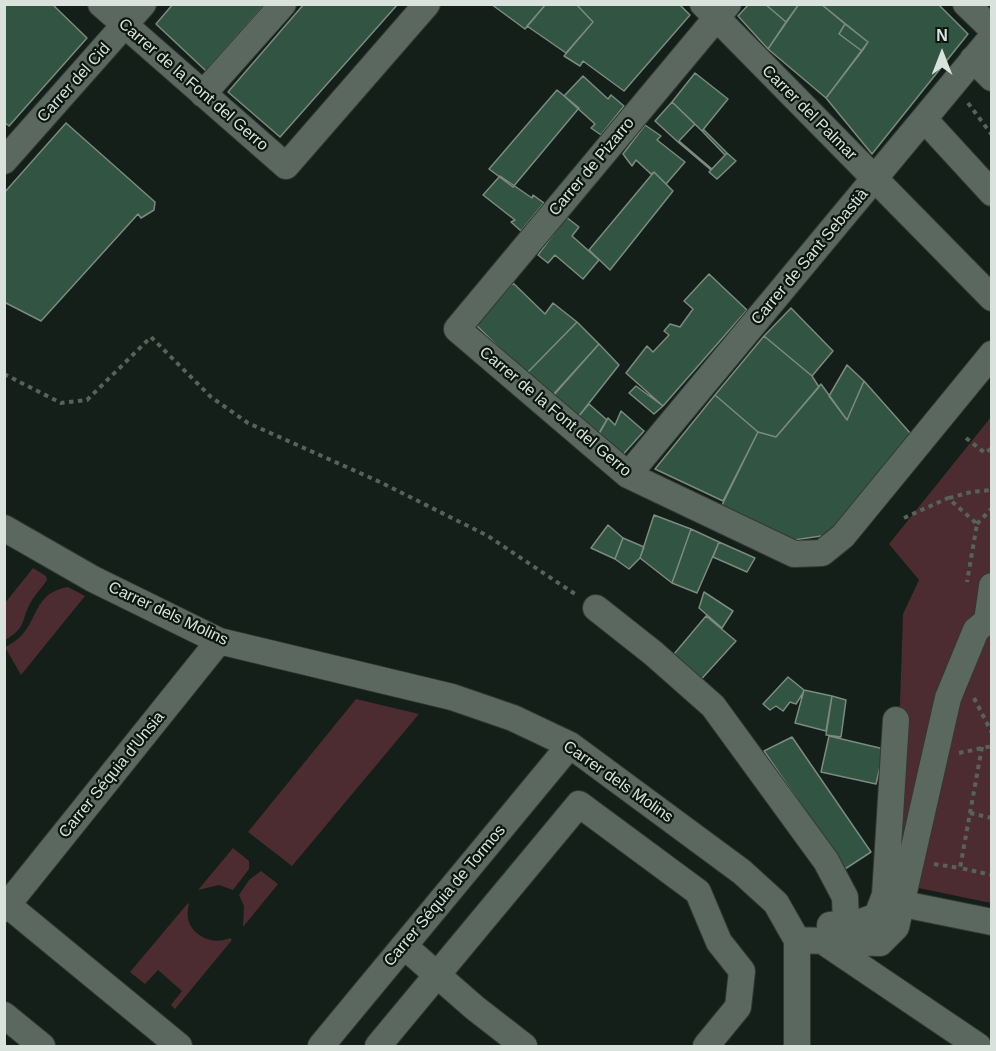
<!DOCTYPE html>
<meta charset="utf-8">
<style>
body{margin:0}
#map{position:relative;width:996px;height:1051px;overflow:hidden;background:#131f18;font-family:Arial,sans-serif}
canvas{display:block}
.frame{position:absolute;inset:0;border:6px solid #dae2dd;pointer-events:none}
.north{position:absolute;left:912px;top:24px;width:60px;height:60px;-webkit-text-stroke:4px #0a160f;paint-order:stroke;rotate:0deg;font-size:16px;font-weight:700;line-height:24px;text-align:center;color:#dae2dd}
.north::after{content:'';display:block;margin:auto;width:21px;height:27px;background:#dae2dd;clip-path:polygon(50% 0,100% 100%,50% 72%,0 100%)}
</style>
<div id="map">
<canvas width="996" height="1051"></canvas>
<div class="frame"></div>
<div class="north">N</div>
</div>
<script>
const c = document.querySelector('canvas').getContext('2d');
c.lineJoin = 'round';
function fill(path, color) { c.fillStyle = color; c.fill(path, 'evenodd'); }
function trace(path, color, width, dash) { c.strokeStyle = color; c.lineWidth = width; c.lineCap = dash ? 'butt' : 'round'; c.setLineDash(dash || []); c.stroke(path); }
function drawText(font, color, halo, rows, align = 'center') {
  c.font = font + ' Arial,sans-serif'; c.lineWidth = 4.5; c.setLineDash([]); c.textBaseline = 'middle'; c.strokeStyle = halo; c.fillStyle = color; for (const [text, x, y, turn = 0] of rows) {
    c.save(); c.translate(x, y); c.rotate((+turn || 0) * Math.PI / 180); c.textAlign = isNaN(turn) ? turn : align; if (halo) c.strokeText(text, 0, 0); c.fillText(text, 0, 0); c.restore();
  }
}
fill(new Path2D(`
 M991,417V903L894,883L903,614L919,580L889,544Z
 M33,568L46,576L47,580C43,587 36,593 32,600C20,620 28,627 5,640V603Z
 M68,587L85,596L21,675L5,647C42,631 27,594 68,587Z
 M356,699L419,714L292,866L248,832Z
 M233,848L249,861V869L233,890L219,885L198,890Z
 M261,871L278,884L243,927L244,906L239,895L249,880Z
 M188,903L189,905C181,929 208,948 230,938L232,940L175,1009L171,1005L182,991L158,970L145,984L130,972Z`), '#4c2c31');
const building = new Path2D(`
 M4,4H52L87,38L9,126L4,122Z
 M173,4H265L206,71L156,24Z
 M304,4H398L280,137L228,92Z
 M491,4H546L525,29Z
 M546,4H576L593,22L566,53L527,26Z
 M576,4H679L690,15L624,91L583,61L580,66L564,56L593,22Z
 M749,4H765L786,22L768,49L738,16Z
 M765,4H799L786,22Z
 M799,4H821L845,24L839,34L862,51L826,98L768,49Z
 M821,4H938L968,34L872,154L826,98L868,42Z
 M845,24L868,42L862,51L839,34Z
 M695,73L728,99L702,131L672,102Z
 M583,76L608,99L611,95L624,106L601,135L591,128L595,124L564,96Z
 M557,90L579,108L513,187L489,169Z
 M672,102L695,124L678,142L655,121Z
 M66,123L155,202L154,210L141,218L138,214L41,321L4,302V193Z
 M645,125L661,136L657,140L685,162L666,184L654,172L651,174L636,160L632,166L623,154Z
 M704,130L727,153L725,155L702,131Z
 M679,141L712,169L711,170L678,142Z
 M727,153L736,161L717,179L709,172Z
 M654,172L673,191L610,270L589,250Z
 M500,176L532,198L533,195L544,203L521,231L511,222L515,220L483,195Z
 M566,217L579,227L572,236L599,260L583,279L555,255L548,263L538,255Z
 M709,274L747,310L663,406L626,373L647,346L653,352L669,335L664,331L670,324L680,327L693,309L684,301Z
 M513,283L545,314L553,303L577,322L526,374L475,324Z
 M791,308L833,351L812,376L764,336Z
 M577,322L599,344L550,398L526,374Z
 M764,336L812,376L819,387L776,437L758,432L715,395Z
 M599,344L619,365L578,417L553,396Z
 M847,365L864,381L847,420L829,396Z
 M864,381L911,434L828,535L794,540L721,507L758,432L776,437L821,384L847,420Z
 M636,386L663,406L654,414L629,393Z
 M715,395L758,432L723,501L655,469Z
 M589,404L607,420L599,434L578,417Z
 M621,411L644,431L619,459L596,438L608,418L615,425Z
 M654,515L691,529L672,583L640,558Z
 M608,525L623,538L615,559L591,548Z
 M691,529L719,542L697,593L672,583Z
 M623,538L644,547L640,558L629,569L615,559Z
 M719,542L755,558L747,572L713,557Z
 M704,592L733,611L722,628L699,608Z
 M706,616L736,641L696,685L669,660Z
 M788,677L804,690L803,693L796,704L790,702L783,711L776,706L770,710L763,704Z
 M804,690L832,696L826,731L795,723Z
 M832,696L846,700L841,737L826,735Z
 M829,736L884,749L876,784L821,772Z
 M792,737L871,852L845,869L764,751Z`);
fill(building, '#325442');
trace(building, '#7c8a82', 1.5);
const minor = new Path2D(`
 M101,4L286,166L427,4
 M703,4L992,298
 M728,4L457,329L628,475L794,554L822,553L843,536L992,354
 M966,4L992,29
 M973,59L992,78
 M203,94L283,4
 M924,119L992,193
 M4,161L143,4
 M628,475L992,37
 M4,528L93,579L219,641L452,697L513,718L570,745L742,872L776,903L797,940V1046
 M596,608L653,653L713,706L826,861L845,897L846,923
 M4,902L179,1046
 M903,904L992,922
 M4,909L219,641
 M830,925L861,922L877,916L885,895L896,720
 M797,940L880,943L896,927L948,698L976,630L987,621L992,586
 M824,942L978,1046
 M404,946L475,1008L524,1046
 M4,1015L42,1046
 M321,1046L570,745
 M378,1046L579,804L698,892L719,942L742,971L738,1007L706,1046`);
trace(minor, '#323934', 28);
trace(new Path2D(`
 M968,103L992,135
 M4,374L61,403L87,400L151,337L211,397L248,423L380,482L488,536L578,596
 M966,438L985,453L992,448
 M949,498L971,492L992,490
 M904,518L948,498L977,524L967,582
 M977,524L992,508
 M974,698L992,733
 M982,747L960,868L992,875
 M959,753L992,746
 M970,813L992,818
 M934,864L960,868`), '#57625b', 4, [4.5, 4.5]);
trace(minor, '#5b6860', 26);
drawText('16px', '#dae2dd', '#0a160f', [
 ["Carrer del Cid",74,83,-48],
 ["Carrer de la Font del Gerro",193,85,41],
 ["Carrer del Palmar",809,113,45],
 ["Carrer de Pizarro",592,167,-50],
 ["Carrer de Sant Sebastià",810,257,-50],
 ["Carrer de la Font del Gerro",555,412,40],
 ["Carrer dels Molins",168,614,25],
 ["Carrer Séquia d'Unsia",112,775,-51],
 ["Carrer dels Molins",618,782,35],
 ["Carrer Séquia de Tormos",445,896,-50]
]);
</script>
